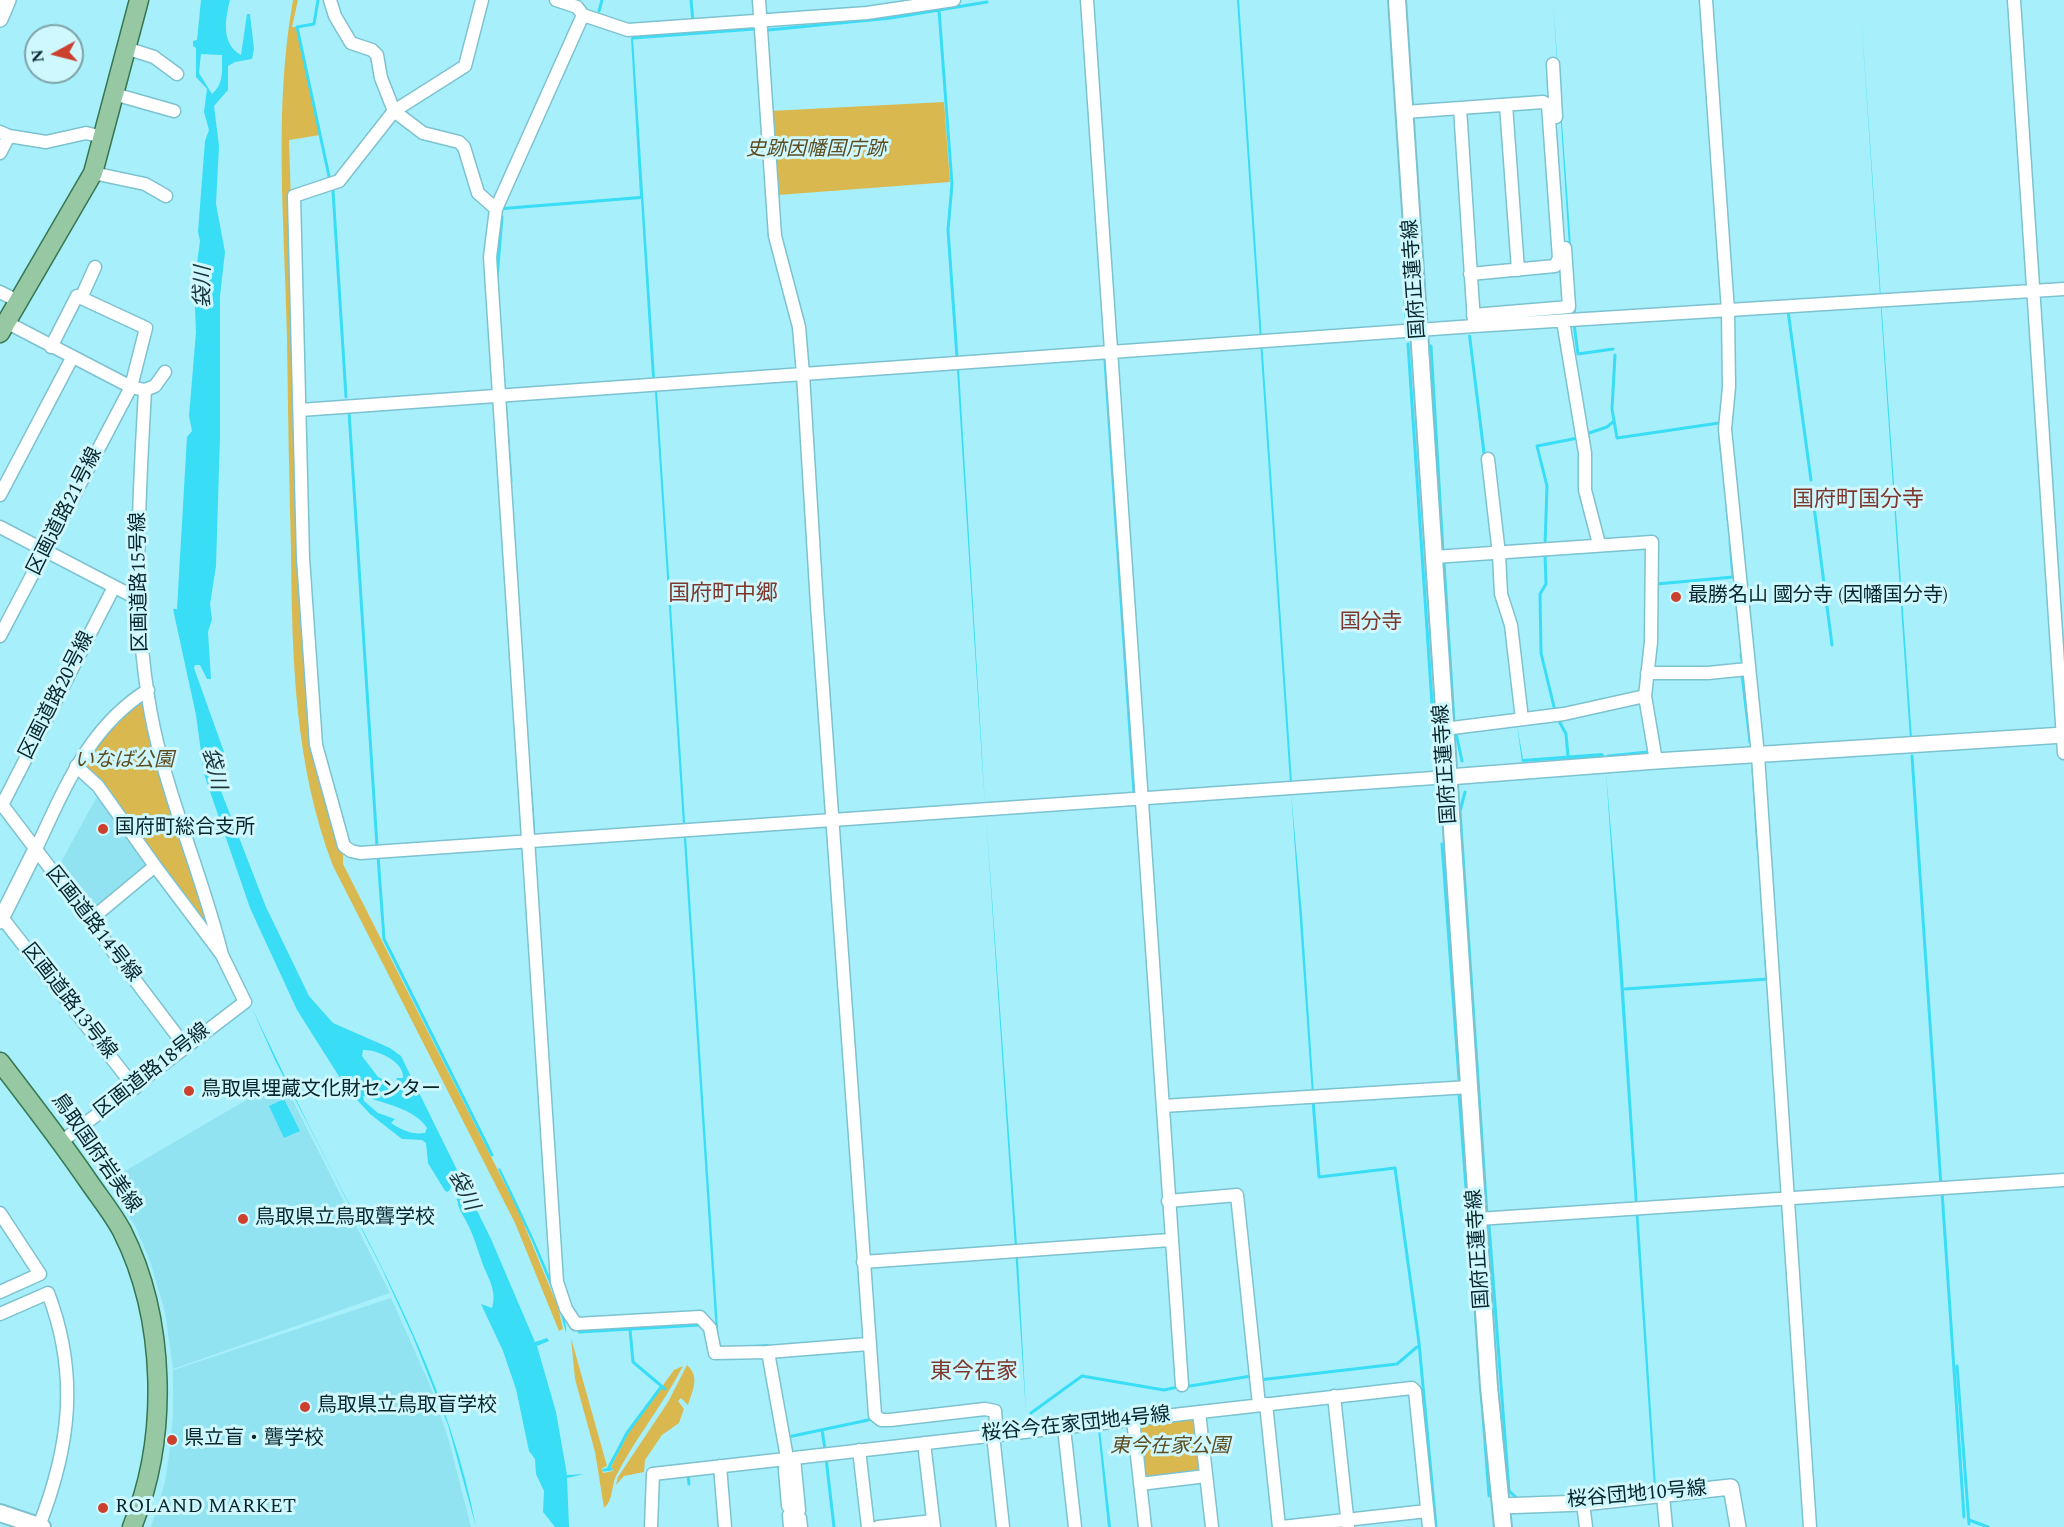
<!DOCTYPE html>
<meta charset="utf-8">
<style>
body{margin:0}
#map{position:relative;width:2064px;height:1527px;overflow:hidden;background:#a8effc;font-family:Spectral,serif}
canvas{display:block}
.north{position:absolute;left:24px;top:24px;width:60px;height:60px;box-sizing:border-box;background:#cef7fe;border:2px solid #7ea3a9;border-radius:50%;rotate:263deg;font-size:16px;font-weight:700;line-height:24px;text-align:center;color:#07252a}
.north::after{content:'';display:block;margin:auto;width:21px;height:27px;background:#cc402e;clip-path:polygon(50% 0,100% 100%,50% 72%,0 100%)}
</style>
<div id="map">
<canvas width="2064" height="1527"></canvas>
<div class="north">N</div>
</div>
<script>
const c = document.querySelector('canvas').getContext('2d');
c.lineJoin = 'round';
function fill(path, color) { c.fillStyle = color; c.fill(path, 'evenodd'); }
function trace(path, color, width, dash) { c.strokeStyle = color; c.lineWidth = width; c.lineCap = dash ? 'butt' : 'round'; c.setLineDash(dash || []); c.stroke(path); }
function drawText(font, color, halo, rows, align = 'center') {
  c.font = font + ' Spectral,"Noto Sans JP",serif'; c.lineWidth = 6; c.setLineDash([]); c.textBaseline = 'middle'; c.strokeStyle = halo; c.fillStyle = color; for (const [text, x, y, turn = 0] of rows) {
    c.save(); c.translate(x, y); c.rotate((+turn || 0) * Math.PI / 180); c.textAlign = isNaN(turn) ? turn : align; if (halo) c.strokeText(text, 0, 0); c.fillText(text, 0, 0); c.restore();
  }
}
fill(new Path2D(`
 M99,793L152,864L94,910L87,908L57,869Z
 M282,1079L390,1293L173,1369L165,1312L150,1261L135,1226L108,1181Z
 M391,1298L430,1385L449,1441L471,1527H151L165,1482L169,1455L173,1415V1370Z`), '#92e3f2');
fill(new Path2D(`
 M293,0H298L292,27H296L320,135L289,140L306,666L343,848V864L518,1210L558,1307L563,1329L559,1331L515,1223L333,866C294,764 292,657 291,549C289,479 288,410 287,340C285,228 273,111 293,0Z
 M944,102L950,182L778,195L770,111Z
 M146,700L209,924L205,925L80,765L133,702Z
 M571,1338L607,1466L602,1468L603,1473L613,1471L611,1467L629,1432L674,1370L683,1366C664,1403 637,1436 617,1474C611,1484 614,1500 604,1508L595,1452L575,1379Z
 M687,1365C700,1377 693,1389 688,1405L681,1398L678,1401L684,1409L679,1423L662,1435L645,1460L644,1472L624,1476L616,1485L618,1477L668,1402Z
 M1192,1416L1195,1419L1201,1473L1144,1480L1138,1426L1141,1422Z`), '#dab850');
fill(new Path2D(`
 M201,0H230C225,19 221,44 241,55L247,14H250L254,49L252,59L235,62L228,66V90L214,106L219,146L216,204L225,252L220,296V436L216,566L210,604L212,619L208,632L211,679H207L200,665H195L194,668L224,752L222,756L214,746L212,747L219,786L266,907L309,996L333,1023L390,1048L401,1056L491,1239L535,1342L547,1338L549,1341L537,1346L556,1412L567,1475L584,1474L567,1478L569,1527H555L543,1512L544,1491L536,1474L535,1459L529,1451L516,1389L503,1351L481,1304L492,1308C498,1289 486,1276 481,1259C474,1238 472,1231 461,1212C457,1206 458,1196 452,1186L448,1192L445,1191L428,1163L426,1143L422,1140L402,1139L370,1114L347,1089L297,1010L250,908L204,774L196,715L173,609H177L187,437L192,431L189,416L196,332L194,285L200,241L198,232L205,141L209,130L204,112L207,89L196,77V48L193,46V41L197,40ZM201,54L222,55C222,70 224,84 212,94L199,73ZM363,1050C377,1049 405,1062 403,1078H396L398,1082L395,1085L378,1077L362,1056ZM363,1096C383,1103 415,1109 427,1128L425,1133C412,1135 402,1130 391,1123L395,1119L378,1113L364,1101Z
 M1237,0H1239L1292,783H1290Z
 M1553,0L1576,314L1485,320L1573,309Z
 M1860,0L1912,739H1910Z
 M631,38H633L655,378L652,377L641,199L504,210L503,207L640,196Z
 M1468,335H1471L1518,716H1515L1505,625L1494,580L1490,515Z
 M957,369H959L985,805L982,761Z
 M657,391L719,1343L723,1347L768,1344L774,1347L792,1452L770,1346L722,1349L719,1347L716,1334L655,392Z
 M1517,725L1523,759L1602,753L1606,757L1522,762Z
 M1606,772L1622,960L1656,1488H1654Z
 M1291,792L1302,914L1314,1095H1312Z
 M986,815L1018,1259L1026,1413Z
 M252,1008C278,1062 304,1117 332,1171C392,1285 452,1399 476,1527L448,1425L413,1337L382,1269L275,1060Z
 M284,1099L300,1131L284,1138L269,1106Z
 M500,1168C512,1192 572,1315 566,1333L558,1304L532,1241L498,1169Z
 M1098,1429H1100L1111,1527H1108Z`), '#39ddf6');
trace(new Path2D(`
 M318,0L314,24L297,27L330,181
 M691,0L693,22
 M939,10L952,184L948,230L957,357
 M599,11L602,0
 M768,30L891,18L987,2
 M633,38L754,29
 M333,191L346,397
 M497,278L502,217
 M1404,288L1406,317
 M1785,312L1788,311L1811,480
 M1574,324L1578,354L1613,349
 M1408,344L1436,764
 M1431,346L1443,552
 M1615,355L1612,409L1617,438L1719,423L1720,427
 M1105,361L1134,792
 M505,399L511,481
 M349,412L377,846
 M1586,434L1607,427L1614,421
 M1720,439L1726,492
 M1812,491L1832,645
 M1727,510L1729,526
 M1545,546L1547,486L1537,446L1578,438
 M1545,553L1546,584L1540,594L1541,653L1555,711
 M1444,563L1454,722
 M1657,584L1733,577L1730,541
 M1741,654L1743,665
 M1742,674L1750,742
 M1558,719L1566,734L1568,756
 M1456,733L1462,761
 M1608,756L1648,752
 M1912,756L1941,1186
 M1753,770L1758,849
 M1438,789L1440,823
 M531,792L534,835
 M1465,792L1460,811L1487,1215
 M1442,844L1459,1079
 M378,856L384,939L492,1155
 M1762,897L1767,980
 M543,979L545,1010
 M1625,989L1768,979
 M1459,1094L1489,1496
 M1313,1100L1319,1177L1395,1168L1419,1343L1436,1527
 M1942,1192L1964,1517
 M1489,1225L1509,1491L1518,1499
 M630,1329L633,1362L665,1389
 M579,1332L700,1325
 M1957,1366L1969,1524
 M1259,1380L1397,1364L1417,1347
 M1184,1387L1251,1376
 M1031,1413L1082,1376L1164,1390L1178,1387
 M822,1430L825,1449
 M788,1437L873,1419
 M826,1458L834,1527
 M608,1469L627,1433L661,1387
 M604,1470L611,1469
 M688,1475L689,1484
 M1969,1520L1988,1527`), '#39ddf6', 3);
const minor = new Path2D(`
 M330,0L335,16L351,43L372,50L377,55L381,78L394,111L423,133L459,142L464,147L478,193L496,209
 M482,0L465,66L394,111L339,181L294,196L303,558L316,745L344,846L351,851L360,853L1448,777
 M556,0L577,7L583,15L628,30L867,13L954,0
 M759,0L775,236L799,327L803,374L817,605L875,1415L881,1420H890L985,1409L995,1411L997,1435
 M1087,0L1182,1385
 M1706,0L1728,311L1729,387L1725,429L1758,755L1810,1527
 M2014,0L2064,753
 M583,15L496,209L490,257L557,1282L566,1309L576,1324L700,1317L710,1328L715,1353L768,1352L868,1344
 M126,48L154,57L177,74
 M1553,64L1556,117
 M114,94L174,111
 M1506,105L1518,270
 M1460,108L1474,322
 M1405,112L1543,102L1548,105L1559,258L1555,266L1470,274
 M0,132L9,136L0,153
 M9,136L46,142L86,133L103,137
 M93,173L145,184L166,196
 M0,292L18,301
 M81,298L95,267
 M1473,315L1569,307L1565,248
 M1563,321L1585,453V490L1599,544
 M6,322L131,387L145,390C139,503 130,617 154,729C171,806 203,878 222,955
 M145,390L155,386L165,372
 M300,410L1474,326L2064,289
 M1488,459L1499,554L1501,594L1511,625L1522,719
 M0,495L72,358
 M0,527L138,599
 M1434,557L1652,542L1651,642L1645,696L1656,761
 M0,636L131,387L146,328L77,296L51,347
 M1647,673H1708L1748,669
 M1444,729L1564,714L1645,696
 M76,766L98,786L155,866
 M0,802L185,1046
 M2,805L114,587
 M35,851C64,790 88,727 148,690
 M0,915L135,1088
 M1163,1106L1469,1087
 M61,1142L245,1002L222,955L155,866L90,920
 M1168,1201L1237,1195L1259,1405
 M0,1213L40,1274L0,1292
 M1478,1219L2064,1180
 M863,1262L1170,1240
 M0,1314L48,1293C79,1374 70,1447 39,1526
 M768,1352L786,1452L785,1470L788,1506L800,1518L801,1527
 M1334,1396L1348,1526
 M1266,1404L1279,1527
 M1199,1412L1212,1527
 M1133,1420L1145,1527
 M1064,1428L1075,1527
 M993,1435L1003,1527
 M924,1443L934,1527
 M859,1450L868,1527
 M720,1466L725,1527
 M1140,1484L1206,1476
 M1663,1496L1666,1527
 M1583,1503L1586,1527
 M651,1527L653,1474L1412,1388L1415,1391L1429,1527
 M790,1527L789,1515L799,1510L794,1458
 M878,1527L933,1521
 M1282,1527L1427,1511`);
const tertiary = new Path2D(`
 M0,19L8,0
 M1448,777L1656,761L2064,735
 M0,921L35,851
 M1501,1506L1583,1503L1731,1487L1738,1527`);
const secondary = new Path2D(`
 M1397,0L1489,1387L1503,1527
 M0,1513L42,1527`);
const primary = new Path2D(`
 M0,333L93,173L139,0
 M0,1062C30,1101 61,1141 89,1182C100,1198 113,1214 122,1231C166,1318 169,1438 132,1527`);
trace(minor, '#7dc2cf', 15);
trace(tertiary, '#7dc2cf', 18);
trace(secondary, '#7dc2cf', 20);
trace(primary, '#367751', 21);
trace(minor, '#fff', 12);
trace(tertiary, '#fff', 15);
trace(secondary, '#fff', 16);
trace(primary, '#95c8a3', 18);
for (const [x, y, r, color] of [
 [1676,597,6,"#cc402e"],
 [103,829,6,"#cc402e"],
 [189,1091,6,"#cc402e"],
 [243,1219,6,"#cc402e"],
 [305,1407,6,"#cc402e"],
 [172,1440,6,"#cc402e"],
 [103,1508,6,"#cc402e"]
]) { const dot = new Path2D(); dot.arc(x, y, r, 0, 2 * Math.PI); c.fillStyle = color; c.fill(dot); trace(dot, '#cef7fe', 2); }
drawText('italic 20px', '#5c4d21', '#cef7fe', [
 ["史跡因幡国庁跡",816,151],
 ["いなば公園",124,762],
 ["東今在家公園",1170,1448]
]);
drawText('20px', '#07252a', '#cef7fe', [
 ["国府正蓮寺線",1416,279,-94],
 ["区画道路21号線",66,512,-63],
 ["区画道路15号線",141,582,-91],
 ["区画道路20号線",58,696,-63],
 ["国府正蓮寺線",1447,764,-94],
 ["区画道路14号線",92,925,52],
 ["区画道路13号線",68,1002,52],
 ["区画道路18号線",153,1072,-38],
 ["鳥取国府岩美線",95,1154,55],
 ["国府正蓮寺線",1480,1249,-94],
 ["桜谷今在家団地4号線",1076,1426,-6],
 ["桜谷団地10号線",1637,1496,-5]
]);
drawText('20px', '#07252a', '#cef7fe', [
 ["最勝名山 國分寺 (因幡国分寺)",1688,597],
 ["国府町総合支所",115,829],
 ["鳥取県埋蔵文化財センター",201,1091],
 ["鳥取県立鳥取聾学校",255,1219],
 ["鳥取県立鳥取盲学校",317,1407],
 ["県立盲・聾学校",184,1440],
 ["ROLAND MARKET",115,1508]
], 'left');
drawText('italic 21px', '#1a3438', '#cef7fe', [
 ["袋川",205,287,-89],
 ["袋川",212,769,76],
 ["袋川",462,1191,64]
]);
drawText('21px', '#7d372c', '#cef7fe', [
 ["国分寺",1371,624]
]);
drawText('22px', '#7d372c', '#cef7fe', [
 ["国府町国分寺",1858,502],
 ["国府町中郷",723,596],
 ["東今在家",974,1374]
]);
</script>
